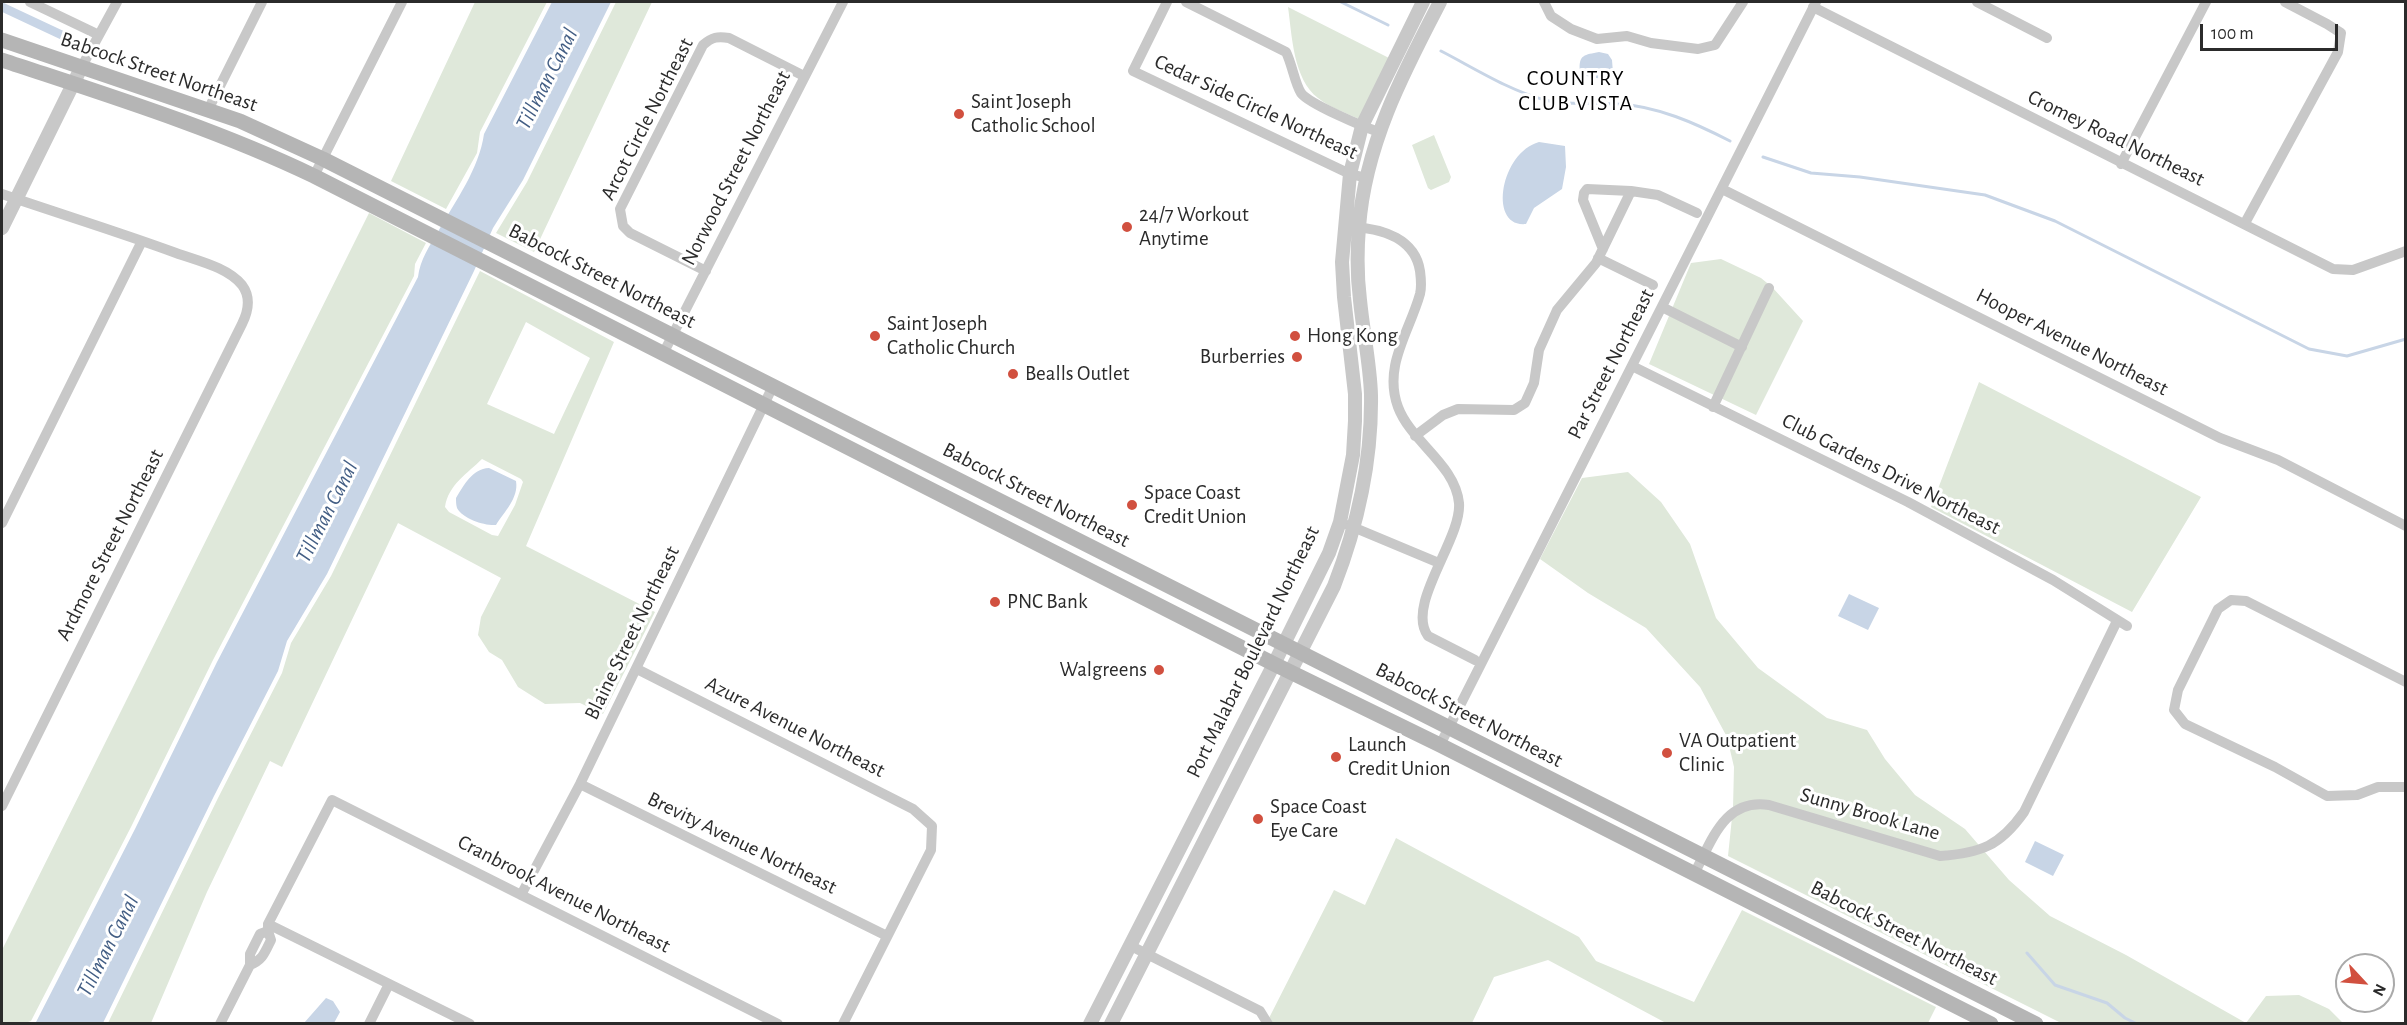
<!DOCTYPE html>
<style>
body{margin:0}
#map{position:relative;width:2407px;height:1025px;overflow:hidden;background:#fff;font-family:"Alegreya Sans",sans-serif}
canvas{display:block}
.frame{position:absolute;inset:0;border:3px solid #2b2b2b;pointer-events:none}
.north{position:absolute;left:2335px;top:953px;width:60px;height:60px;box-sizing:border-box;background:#fff;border:2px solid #aaa;border-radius:50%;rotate:116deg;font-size:16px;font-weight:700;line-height:24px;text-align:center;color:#2b2b2b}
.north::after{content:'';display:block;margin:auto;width:21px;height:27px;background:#d1503f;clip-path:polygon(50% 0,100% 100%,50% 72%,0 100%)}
.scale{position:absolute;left:2200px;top:24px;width:138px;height:27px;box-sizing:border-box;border:3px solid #2b2b2b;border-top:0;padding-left:8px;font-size:18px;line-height:21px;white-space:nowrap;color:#2b2b2b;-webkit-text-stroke:4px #fff;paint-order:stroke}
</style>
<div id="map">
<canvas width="2407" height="1025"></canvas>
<div class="frame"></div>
<div class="north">N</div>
<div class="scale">100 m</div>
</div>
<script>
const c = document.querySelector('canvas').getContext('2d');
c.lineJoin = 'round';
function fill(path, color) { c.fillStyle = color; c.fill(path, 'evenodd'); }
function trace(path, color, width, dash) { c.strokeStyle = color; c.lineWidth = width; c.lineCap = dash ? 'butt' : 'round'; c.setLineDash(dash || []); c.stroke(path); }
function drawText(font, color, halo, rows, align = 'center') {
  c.font = font + ' "Alegreya Sans",sans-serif'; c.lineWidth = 6; c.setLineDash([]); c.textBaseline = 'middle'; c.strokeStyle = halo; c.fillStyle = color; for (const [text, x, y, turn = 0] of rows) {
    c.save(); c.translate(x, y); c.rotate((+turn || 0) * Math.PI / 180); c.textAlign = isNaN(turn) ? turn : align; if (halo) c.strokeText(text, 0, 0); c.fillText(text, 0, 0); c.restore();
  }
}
fill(new Path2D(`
 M475,2H547L480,132L477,153L446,209L391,181Z
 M616,2H652L534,252L496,233L527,182Z
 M1288,7L1389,58L1359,119C1346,113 1329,107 1318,98C1293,79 1292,35 1288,7Z
 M1434,135L1451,177L1449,182L1431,190L1428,188L1412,145Z
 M369,213L426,243L415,264L414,276L213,660L131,827L31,1021L25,1023H2V950Z
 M1721,259L1761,278L1772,287L1803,321L1756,415L1649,364L1691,263Z
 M480,271L614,342L526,546L655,612L603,714L580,703L545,704L518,687L502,660L489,652L478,635L481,617L501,578L398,523L282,767L270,761L207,892L151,1023H108L218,798L282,673L291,643L331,576ZM526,322L590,358L554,434L487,404ZM482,459L521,479L523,482L515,505L498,536L492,535L449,512L445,507C448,485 468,473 482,459Z
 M1979,382L2201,497L2132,612L1931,507Z
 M1628,472L1661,502L1690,544L1716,618L1758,668L1827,718L1867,730L1885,759L1915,795L1965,829L2009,880L2050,916L2126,955L2246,1023L2266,996L2299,995L2329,1009L2343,1023H2061L1728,856L1733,808L1734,767L1727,737L1700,687L1646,628L1588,593L1540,559L1582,478Z
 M1396,838L1579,937L1596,961L1694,1002L1742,910L1936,1007L1928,1023H1666L1548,960L1494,977L1472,1023L1266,1024L1334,890L1365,905Z`), '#dfe8da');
fill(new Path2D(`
 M552,2H611L523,180L493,228L474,271L327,574L287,641L278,671L214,796L103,1023L35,1024L135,829L217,662L418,277C420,260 430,245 439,230C456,200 479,169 484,134Z
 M1599,52L1608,54L1612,60L1613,73C1604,81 1589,79 1580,72C1578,54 1585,55 1599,52Z
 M1539,142L1565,146L1566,167L1562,189L1534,208L1526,224C1488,228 1500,153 1539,142Z
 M489,468L516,481C519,498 504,512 496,525C485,526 463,519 457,508C456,505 456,501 456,498C464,485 472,469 489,468Z
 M1849,594L1879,608L1868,630L1838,616Z
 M2035,841L2064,855L2053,876L2025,862Z
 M326,998L333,1001L340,1012L334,1023H304Z`), '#c8d5e6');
trace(new Path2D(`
 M1341,2L1388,25
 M1441,51C1474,68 1508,90 1545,100C1568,106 1594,102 1618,104C1657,106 1695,123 1730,141
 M1763,157L1811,173L1860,177L1985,195L2055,221L2309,349L2347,356L2406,339
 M2027,953L2055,985L2107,1003L2125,1018L2137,1024`), '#c8d5e6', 3);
trace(new Path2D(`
 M2,7L66,37`), '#c8d5e6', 9);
trace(new Path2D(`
 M30,2L99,35
 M1167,2L1133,71L1350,174L1367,178
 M1186,2L1286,52C1292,64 1295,84 1301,93C1309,104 1364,127 1379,132
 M1544,2L1551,16L1571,29L1597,39L1627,36L1651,43L1698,49L1715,45L1743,2
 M1977,2L2047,38
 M1813,7L2333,269L2353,270L2406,251
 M81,68L117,2
 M208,110L262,2
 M2121,164L2206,2
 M314,176L402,2
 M1722,189L2220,438L2278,460L2406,526
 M2,194C60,214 119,232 176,253C198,261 227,267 242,285C251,297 248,312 242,324L2,806
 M2245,223L2338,52L2341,33L2327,24L2285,2
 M1354,227C1383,229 1415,239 1420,271C1421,279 1422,286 1420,294C1409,333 1383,366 1398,407C1411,442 1455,464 1459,503C1462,539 1405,605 1428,636L1475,660
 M1603,249L1583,200L1584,193L1587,189L1631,191L1658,195L1697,213
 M1598,258L1653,285
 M706,271L630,233L623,226L620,209L703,45C712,37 718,36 729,38L804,76
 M1662,307L1742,347
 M664,352L843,2
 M1632,366L1908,502L2053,580L2127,626
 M1713,407L1769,288
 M1415,436L1443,415L1458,409L1514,410L1525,403L1534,383L1539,350L1557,310L1596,263L1631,191
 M2,523L142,241
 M1348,525L1439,563
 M637,669L913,809L932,826L931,850L843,1024
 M2406,682L2246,601L2231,600L2218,609L2178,690L2174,710L2185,724L2275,767L2327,796L2357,795L2378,787H2406
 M1440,745L1816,2
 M580,784L887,936
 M1694,874C1712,841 1724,798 1769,805L1940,856C1981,853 2000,846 2024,812L2117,621
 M521,895L580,784L773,386
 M268,924L470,1024
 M1129,945L1260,1011L1268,1024
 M250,965C263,960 265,952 271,940L268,931V924L332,800L778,1024
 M220,1024L250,965V954L260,934L268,931
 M369,1024L389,984`), '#c8c8c8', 10);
trace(new Path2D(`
 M2,228L81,68
 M1090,1024L1274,664L1329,553L1340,522L1353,455L1355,421V394L1344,297L1342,262L1350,174L1362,126L1423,2
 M1111,1024L1334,586C1358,524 1372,461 1371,395C1370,363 1363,332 1360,300C1357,276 1357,251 1359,227C1365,145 1403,73 1440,2`), '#c8c8c8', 14);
trace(new Path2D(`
 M2,40L240,121L323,159L2036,1024
 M2,60C107,95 214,128 314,176L1274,664L1440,745L1991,1024`), '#b5b5b5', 15);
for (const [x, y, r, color] of [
 [959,114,6,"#d1503f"],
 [1127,227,6,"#d1503f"],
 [875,336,6,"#d1503f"],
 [1295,336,6,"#d1503f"],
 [1297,357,6,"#d1503f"],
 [1013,374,6,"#d1503f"],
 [1132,505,6,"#d1503f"],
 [995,602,6,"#d1503f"],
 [1159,670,6,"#d1503f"],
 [1667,753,6,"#d1503f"],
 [1336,757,6,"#d1503f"],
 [1258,819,6,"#d1503f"]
]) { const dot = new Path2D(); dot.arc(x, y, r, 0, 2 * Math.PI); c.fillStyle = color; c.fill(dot); trace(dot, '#fff', 2); }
drawText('21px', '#2b2b2b', '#fff', [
 ["Babcock Street Northeast",159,72,19],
 ["Cedar Side Circle Northeast",1256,107,25],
 ["Arcot Circle Northeast",647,119,-63],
 ["Cromey Road Northeast",2116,138,26],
 ["Norwood Street Northeast",736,168,-63],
 ["Babcock Street Northeast",602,276,27],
 ["Hooper Avenue Northeast",2072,342,27],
 ["Par Street Northeast",1611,364,-63],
 ["Club Gardens Drive Northeast",1891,474,27],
 ["Babcock Street Northeast",1036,495,27],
 ["Ardmore Street Northeast",110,545,-63],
 ["Blaine Street Northeast",632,633,-64],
 ["Port Malabar Boulevard Northeast",1253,652,-64],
 ["Babcock Street Northeast",1469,715,27],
 ["Azure Avenue Northeast",795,727,27],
 ["Sunny Brook Lane",1870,814,16],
 ["Brevity Avenue Northeast",742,843,26],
 ["Cranbrook Avenue Northeast",564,894,27],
 ["Babcock Street Northeast",1904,933,27]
]);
drawText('21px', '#2b2b2b', '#fff', [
 ["Saint Joseph",971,102],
 ["Catholic School",971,126],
 ["24/7 Workout",1139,215],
 ["Anytime",1139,239],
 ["Saint Joseph",887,324],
 ["Catholic Church",887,348],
 ["Hong Kong",1307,336],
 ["Burberries",1285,357,"right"],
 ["Bealls Outlet",1025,374],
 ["Space Coast",1144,493],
 ["Credit Union",1144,517],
 ["PNC Bank",1007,602],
 ["Walgreens",1147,670,"right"],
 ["VA Outpatient",1679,741],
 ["Clinic",1679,765],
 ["Launch",1348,745],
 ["Credit Union",1348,769],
 ["Space Coast",1270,807],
 ["Eye Care",1270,831]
], 'left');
c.letterSpacing = '1.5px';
drawText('22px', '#000', '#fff', [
 ["COUNTRY",1576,78],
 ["CLUB VISTA",1576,103]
]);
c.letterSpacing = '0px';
drawText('italic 22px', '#435e84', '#fff', [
 ["Tillman Canal",547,79,-63],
 ["Tillman Canal",327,512,-63],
 ["Tillman Canal",108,946,-63]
]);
</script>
